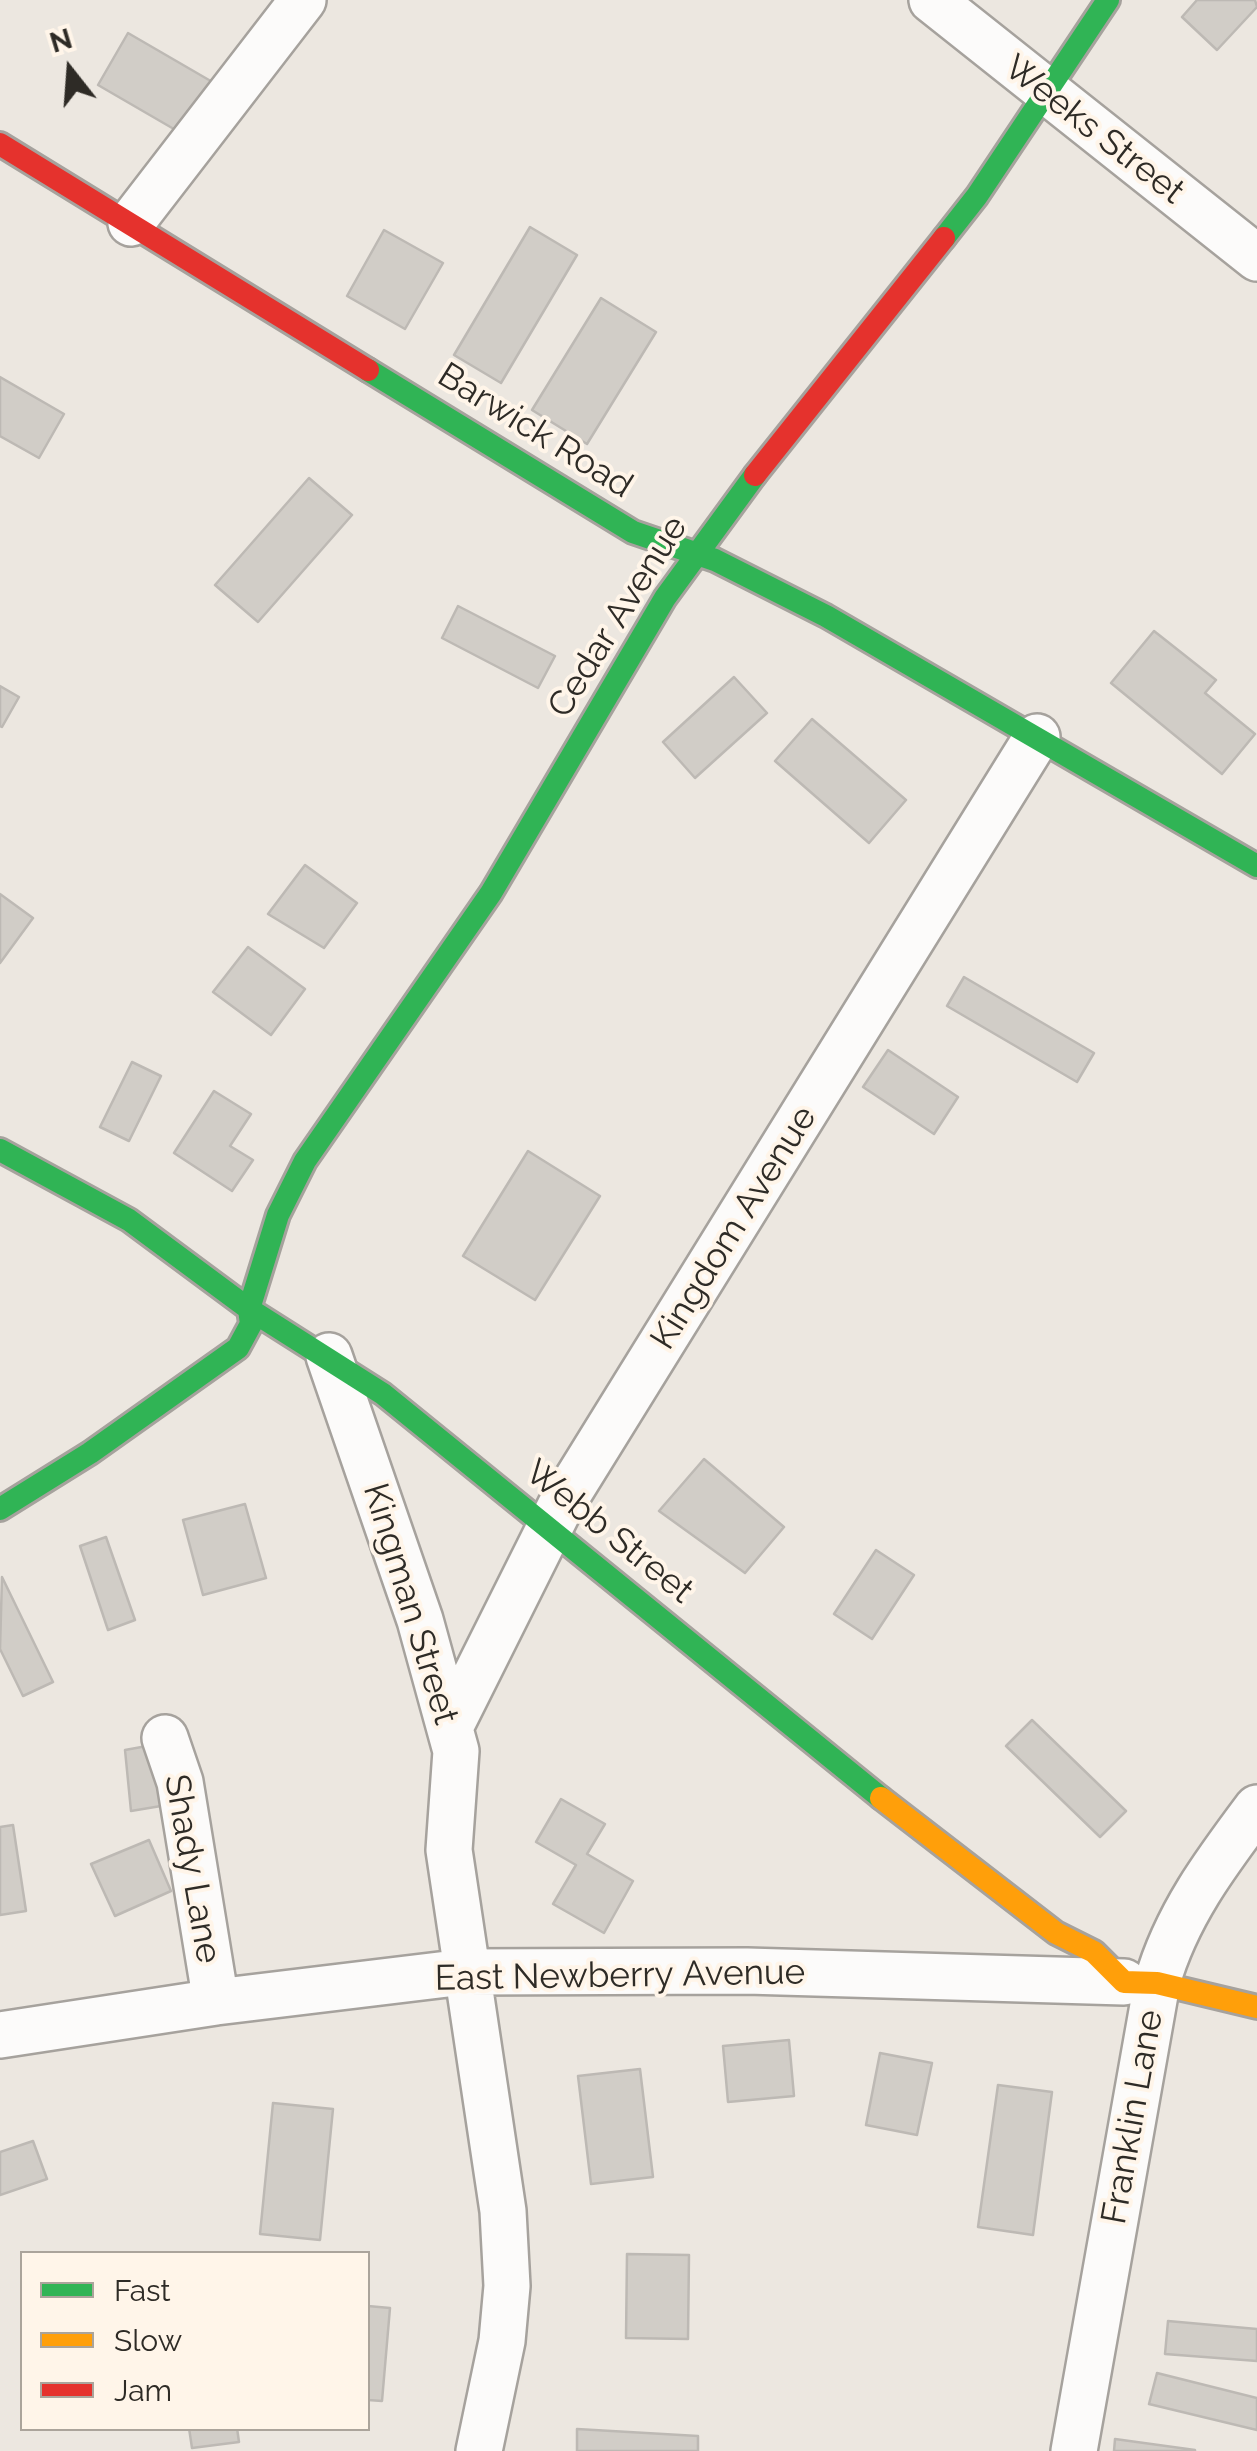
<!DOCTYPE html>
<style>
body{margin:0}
#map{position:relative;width:1257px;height:2451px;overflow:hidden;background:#ece7e0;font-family:Raleway,sans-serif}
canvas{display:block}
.legend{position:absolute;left:20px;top:2251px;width:350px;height:180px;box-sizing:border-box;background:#fff5e9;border:2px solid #aba49b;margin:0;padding:12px 18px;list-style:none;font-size:30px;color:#2e2b26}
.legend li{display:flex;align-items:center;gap:20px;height:50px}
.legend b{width:50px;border:2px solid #aba49b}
.north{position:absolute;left:20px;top:20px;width:100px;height:100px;-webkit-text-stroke:8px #fff5e9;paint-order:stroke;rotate:343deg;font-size:28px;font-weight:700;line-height:40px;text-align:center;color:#2e2b26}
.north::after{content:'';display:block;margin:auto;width:35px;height:45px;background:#2e2b26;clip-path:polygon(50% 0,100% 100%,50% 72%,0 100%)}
</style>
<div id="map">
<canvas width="1257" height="2451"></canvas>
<ul class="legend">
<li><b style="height:12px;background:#30b455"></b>Fast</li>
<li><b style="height:12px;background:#ff9f0a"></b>Slow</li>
<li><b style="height:12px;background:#e5322d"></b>Jam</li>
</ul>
<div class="north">N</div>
</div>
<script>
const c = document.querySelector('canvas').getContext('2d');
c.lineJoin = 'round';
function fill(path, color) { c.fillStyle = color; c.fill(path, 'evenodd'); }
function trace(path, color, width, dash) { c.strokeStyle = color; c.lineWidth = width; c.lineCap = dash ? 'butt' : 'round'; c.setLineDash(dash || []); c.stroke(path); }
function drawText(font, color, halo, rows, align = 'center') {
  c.font = font + ' Raleway,sans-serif'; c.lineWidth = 8; c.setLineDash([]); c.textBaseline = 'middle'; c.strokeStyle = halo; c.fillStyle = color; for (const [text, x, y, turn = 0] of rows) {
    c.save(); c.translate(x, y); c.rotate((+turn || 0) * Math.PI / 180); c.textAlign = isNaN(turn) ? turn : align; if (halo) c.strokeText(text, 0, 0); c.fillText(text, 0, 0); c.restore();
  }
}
const building = new Path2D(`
 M1197,0H1255L1257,7L1217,50L1182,17Z
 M128,33L240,98L210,150L98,85Z
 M530,227L577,255L501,383L454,355Z
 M384,230L443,263L405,329L347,296Z
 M601,298L656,332L587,444L532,410Z
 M0,377L64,414L39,458L0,436Z
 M309,478L352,515L258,622L215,585Z
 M458,606L555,656L538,688L442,638Z
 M1154,631L1216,680L1205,693L1255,734L1222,774L1111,683Z
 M734,677L767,713L695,778L663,742Z
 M0,686L19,697L2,727L0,726Z
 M812,719L906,800L869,843L775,761Z
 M305,865L357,903L324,948L268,914Z
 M0,894L33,918L0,963Z
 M248,947L305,989L271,1035L213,992Z
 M964,977L1094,1053L1077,1082L947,1006Z
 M888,1050L958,1097L934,1134L863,1087Z
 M132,1062L161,1076L129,1141L100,1127Z
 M214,1091L251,1114L230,1146L253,1160L232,1191L174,1153Z
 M528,1151L600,1196L535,1300L463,1256Z
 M704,1459L784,1527L745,1573L659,1511Z
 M245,1504L266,1578L203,1595L183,1520Z
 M106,1537L135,1620L108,1630L80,1546Z
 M876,1550L914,1575L872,1639L834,1614Z
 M2,1577L53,1682L23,1696L0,1649Z
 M1032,1720L1126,1811L1100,1837L1006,1746Z
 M169,1742L179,1803L131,1811L125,1750Z
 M561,1799L605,1824L587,1854L633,1881L604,1933L553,1904L576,1865L536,1842Z
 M13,1825L26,1911L0,1915V1827Z
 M149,1840L171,1891L115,1916L91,1864Z
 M789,2040L794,2096L728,2102L723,2046Z
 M880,2053L932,2063L917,2135L866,2125Z
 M640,2069L653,2177L591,2184L578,2076Z
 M998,2085L1052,2092L1033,2235L978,2227Z
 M273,2103L333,2109L320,2240L260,2234Z
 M33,2141L47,2179L0,2195V2152Z
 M627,2254L689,2255L688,2339L626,2338Z
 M368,2306L390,2308L382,2401L368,2400Z
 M1168,2321L1257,2329V2361L1165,2354Z
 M1157,2373L1257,2398V2430L1149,2404Z
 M189,2428H237L239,2442L192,2448Z
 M577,2429L698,2436V2451H577Z
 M1115,2439L1195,2450V2451H1114Z`);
fill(building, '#d1cdc7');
trace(building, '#bdb9b4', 2.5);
const street = new Path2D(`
 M932,0L1257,258
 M131,223L303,0
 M329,1356L420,1620L456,1751L449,1850L503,2211L507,2286L502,2341L479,2451
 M450,1727L560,1507L1037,737
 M165,1738L180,1782L216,2002
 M0,2035L216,2002L464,1972L747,1971L1124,1982
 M1074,2451L1157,1983C1176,1916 1215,1864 1257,1808`);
const fast = new Path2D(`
 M944,238L977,196L1108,0
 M368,370L633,532L715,560L826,616L1257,866
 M0,1150L129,1220L249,1309L383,1394L881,1798
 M0,1509L90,1453L238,1348L251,1324L249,1309L278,1215L305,1161L491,893L665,598L755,475`);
const slow = new Path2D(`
 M881,1798L1056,1933L1094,1952L1124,1982L1157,1983L1257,2007`);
const jam = new Path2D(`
 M0,144L368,370
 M755,475L944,238`);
trace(street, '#a6a29d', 50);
trace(fast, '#a6a29d', 28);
trace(slow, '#a6a29d', 28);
trace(jam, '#a6a29d', 28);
trace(street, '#fcfbfa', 45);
trace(fast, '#30b455', 22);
trace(slow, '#ff9f0a', 22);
trace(jam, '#e5322d', 22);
drawText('35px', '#2e2b26', '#fff5e9', [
 ["Weeks Street",1094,130,38],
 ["Barwick Road",535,431,32],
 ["Cedar Avenue",618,617,-58],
 ["Kingdom Avenue",734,1228,-58],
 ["Webb Street",609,1532,39],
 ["Kingman Street",410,1604,73],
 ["Shady Lane",192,1869,80],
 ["East Newberry Avenue",620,1976,-1],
 ["Franklin Lane",1133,2117,-80]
]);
</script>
